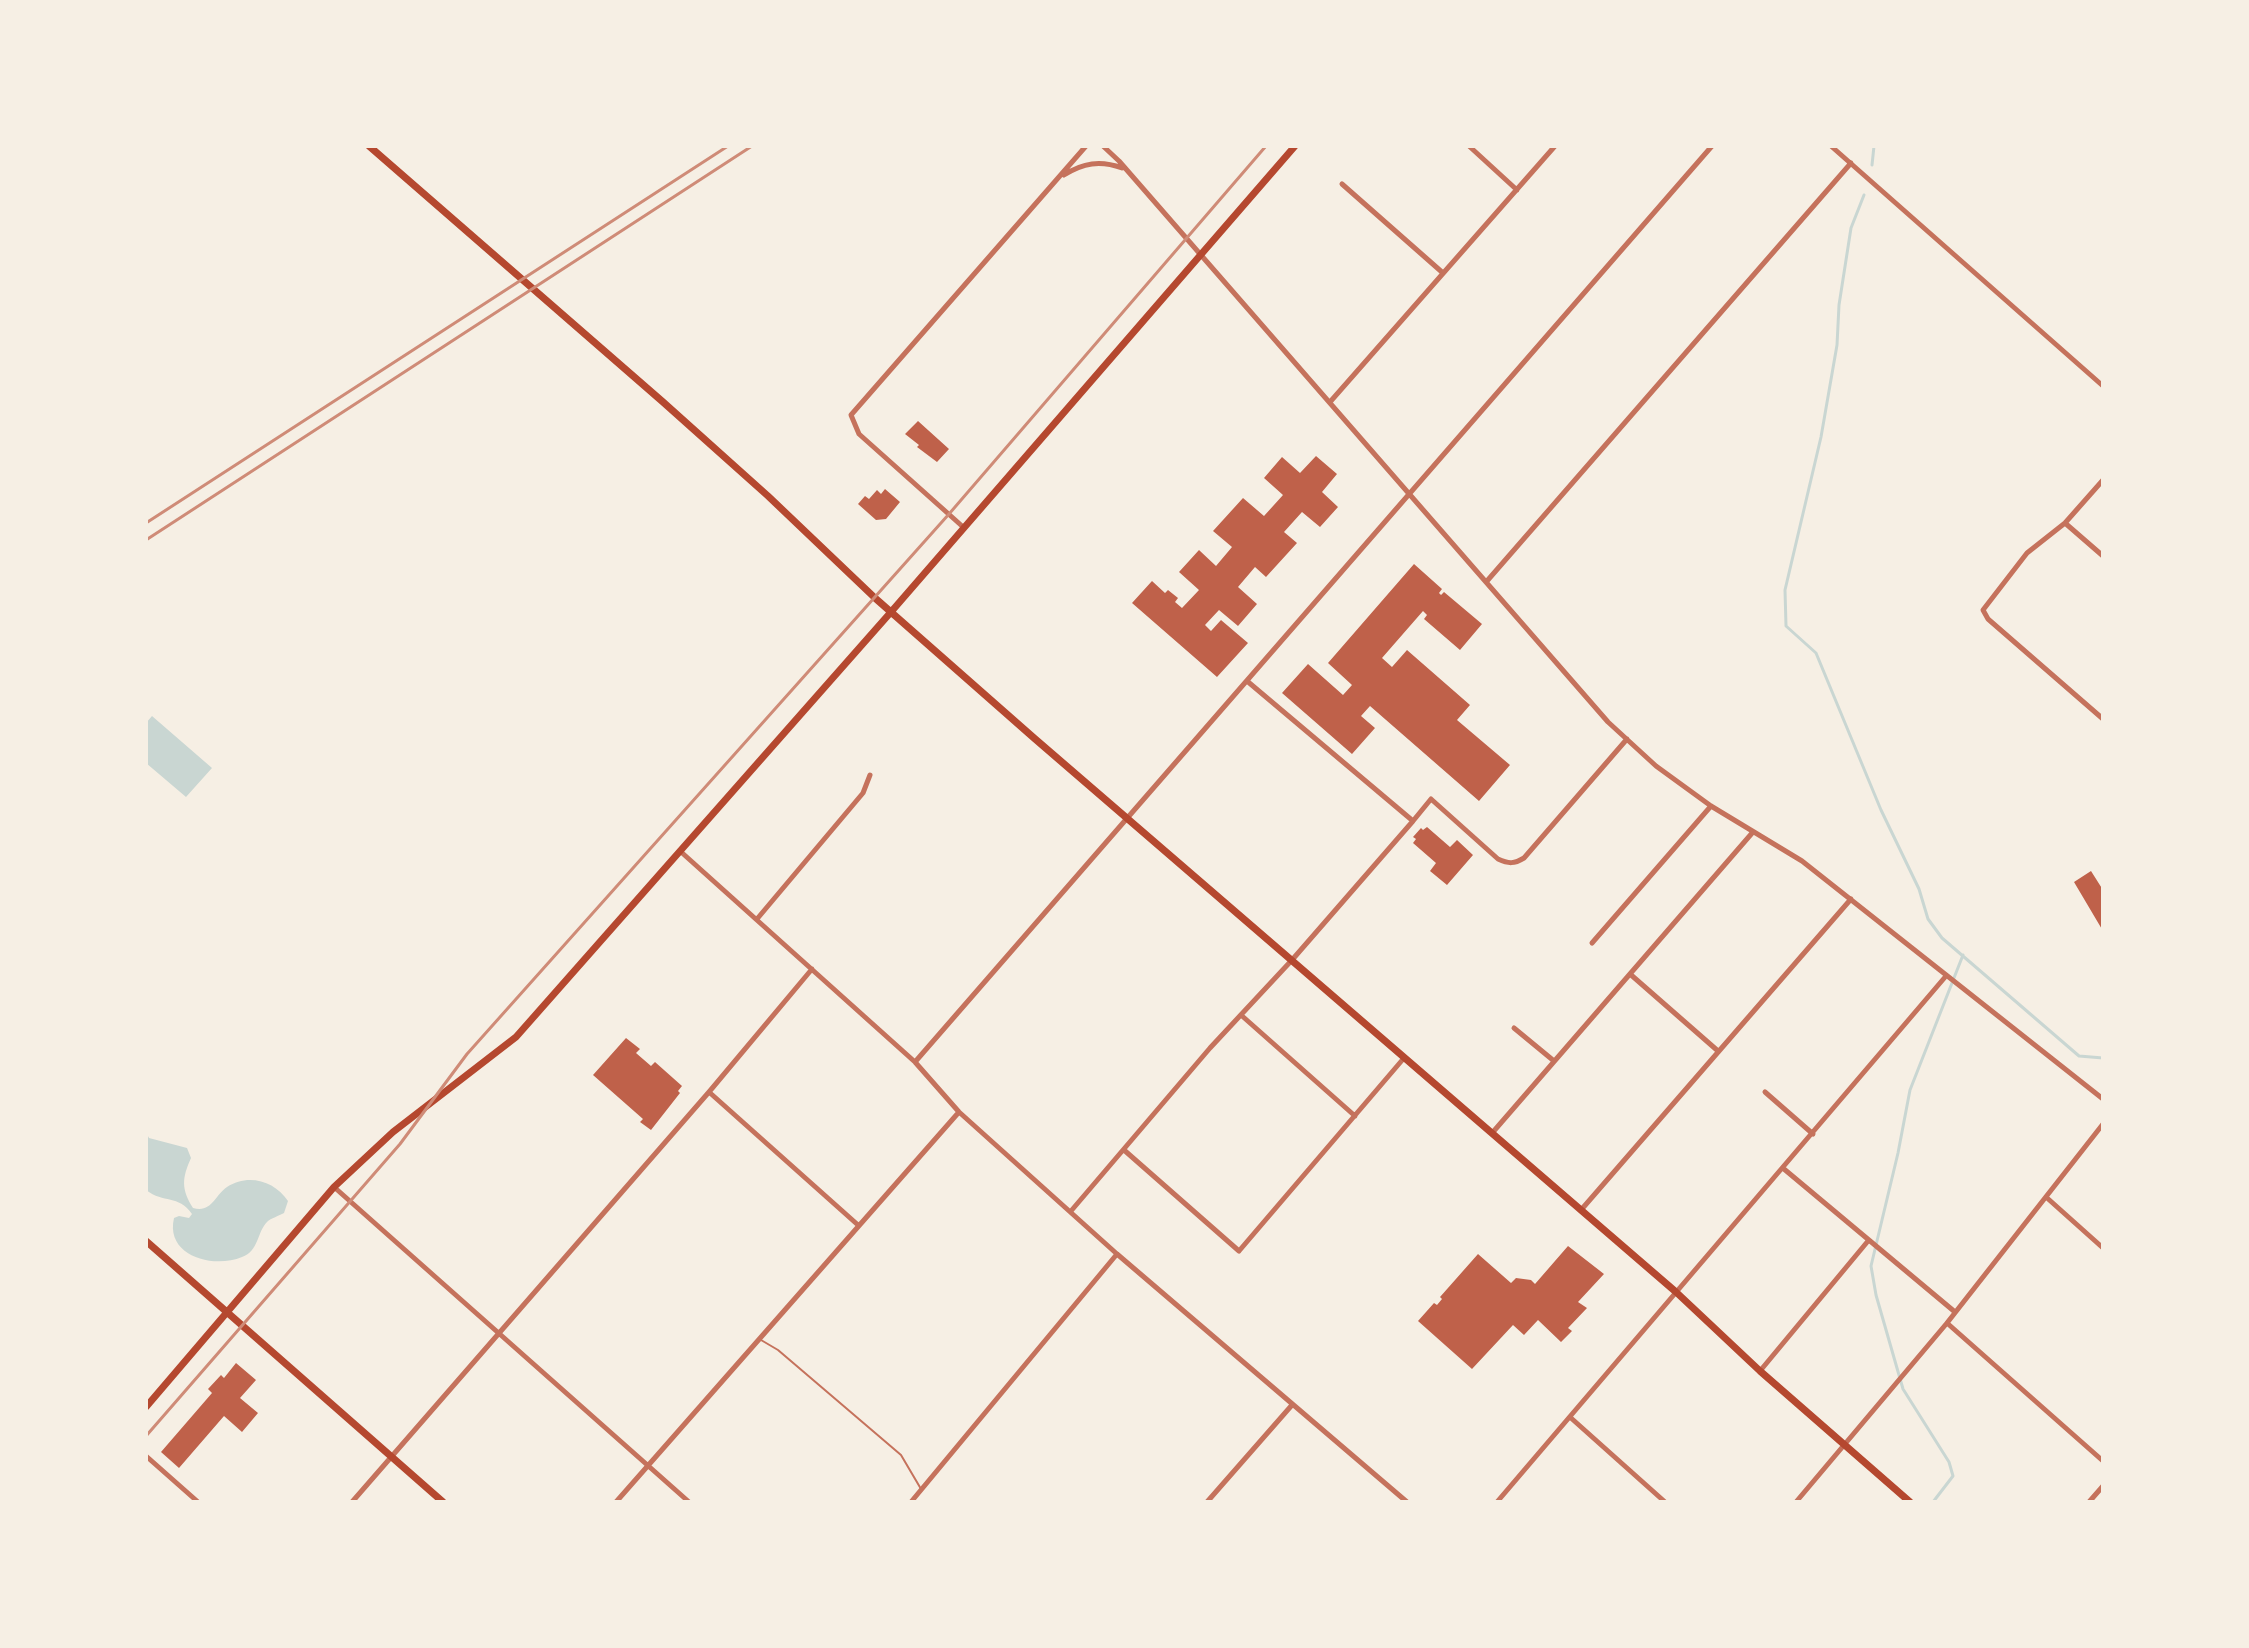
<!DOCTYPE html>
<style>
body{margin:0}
#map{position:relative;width:2249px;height:1648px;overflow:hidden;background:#f6efe4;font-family:"Source Serif 4",serif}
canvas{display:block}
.frame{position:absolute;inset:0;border:148px solid #f6efe4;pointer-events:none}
</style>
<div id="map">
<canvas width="2249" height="1648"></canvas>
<div class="frame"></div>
</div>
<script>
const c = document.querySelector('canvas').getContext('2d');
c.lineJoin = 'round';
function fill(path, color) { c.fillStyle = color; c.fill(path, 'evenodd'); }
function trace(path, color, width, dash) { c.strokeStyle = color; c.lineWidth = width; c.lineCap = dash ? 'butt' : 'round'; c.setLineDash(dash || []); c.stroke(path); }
fill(new Path2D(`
 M152,716L212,768L186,797L146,763V723Z
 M146,1132L149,1138L187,1148L191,1158C182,1178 181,1189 193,1208C212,1213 214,1196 227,1187C248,1173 275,1181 288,1201L284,1213C279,1216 271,1218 267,1222C257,1232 259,1251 242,1257C213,1269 165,1256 174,1218L179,1216L189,1218L192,1214C178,1194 164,1204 146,1190Z`), '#c9d6d2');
trace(new Path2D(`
 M1872,165L1874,146
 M1864,195L1851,228L1839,305L1837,345L1821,437L1785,590L1786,626L1816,653L1881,810L1919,889L1928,919L1942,938L2079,1056L2103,1058
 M1933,1502L1953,1476L1949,1462L1903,1389L1876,1295L1871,1266L1898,1153L1910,1090L1963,955`), '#c9d6d2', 3);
fill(new Path2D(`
 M918,421L949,449L937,462L917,447L919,445L905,434Z
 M1316,456L1337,474L1322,492L1338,507L1320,527L1302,512L1284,532L1297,543L1266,577L1255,567L1238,587L1257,604L1238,626L1219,610L1205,625L1211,631L1221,620L1248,643L1217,677L1132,603L1152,581L1165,593L1168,590L1178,598L1175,602L1182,608L1199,590L1179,572L1199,550L1216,566L1232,547L1213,531L1243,498L1264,516L1283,495L1264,478L1282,457L1300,473Z
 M885,489L900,502L886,519L876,520L858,504L865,496L869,499L877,490L881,494Z
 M1414,564L1442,589L1439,593L1441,595L1444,592L1482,624L1460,650L1424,619L1427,615L1423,611L1382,658L1392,667L1407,650L1470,705L1457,720L1510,765L1479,801L1370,706L1361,716L1375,728L1352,754L1282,693L1308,664L1343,695L1352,685L1328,663Z
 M1427,827L1450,847L1457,840L1473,855L1447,885L1430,871L1436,863L1413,843L1416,839L1413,837L1421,828L1423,830Z
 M2091,871L2103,890V931L2074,882Z
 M626,1038L640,1049L636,1053L651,1066L655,1062L682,1086L678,1091L680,1093L651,1130L640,1122L643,1119L593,1075Z
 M1568,1246L1604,1274L1578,1302L1587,1308L1568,1328L1572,1331L1561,1342L1538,1320L1524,1335L1513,1325L1472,1369L1418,1321L1434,1303L1437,1305L1442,1299L1440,1297L1478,1254L1511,1283L1516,1278L1531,1280L1535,1284Z
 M236,1363L256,1380L240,1398L258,1413L242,1432L224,1416L179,1468L161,1452L212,1393L208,1389L221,1375L224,1378Z`), '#bf614a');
trace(new Path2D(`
 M761,1340L778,1350L901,1455L921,1489`), '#c5725c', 2);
trace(new Path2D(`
 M1103,146L1119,161L1608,722L1656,766L1711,806L1802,861L2103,1099
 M1469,146L1517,190
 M1831,146L2103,386
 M1064,175C1083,163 1100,160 1122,168
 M1342,184L1443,273
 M1330,402L1555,146
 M2103,480L2065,523L2027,553L1983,610L1988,619L2103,719
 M2065,523L2103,556
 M962,526L859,434L851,415L1086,146
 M1487,581L1851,163
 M1247,681L1413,821L1431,799L1498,859C1509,864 1514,864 1524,858L1627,739
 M680,851L915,1062L959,1112L1117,1254L1407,1502
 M757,919L863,793L870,775
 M1592,943L1711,806
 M1630,974L1718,1051
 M1241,1015L1355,1116
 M1514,1028L1554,1061
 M915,1062L1712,146
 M709,1092L858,1225
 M1765,1092L1813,1134
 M1493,1132L1753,832
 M1124,1150L1239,1251L1404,1058
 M1784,1169L1955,1312
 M334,1187L689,1502
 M2046,1197L2103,1248
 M1581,1210L1851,899
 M1071,1211L1210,1048L1292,960L1413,821
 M1947,1323L2103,1461
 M1760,1371L1868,1241
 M1571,1418L1665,1502
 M146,1456L198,1502
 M352,1502L709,1092L812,969
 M616,1502L959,1112
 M911,1502L1117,1254
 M1207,1502L1292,1405
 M1497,1502L1946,976
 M1796,1502L1947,1323L2103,1124
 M2089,1502L2103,1486`), '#c5725c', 5);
trace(new Path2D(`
 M369,146L663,402L768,496L875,598L1034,738L1676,1292L1760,1371L1910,1502
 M146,1241L443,1502
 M146,1407L334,1187L393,1132L516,1037L891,612L1295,146`), '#b5482f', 7);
trace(new Path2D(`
 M146,523L728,146
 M146,540L752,146
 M146,1436L400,1144L467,1054L949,514L1266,146`), '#cf8b77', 3);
</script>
